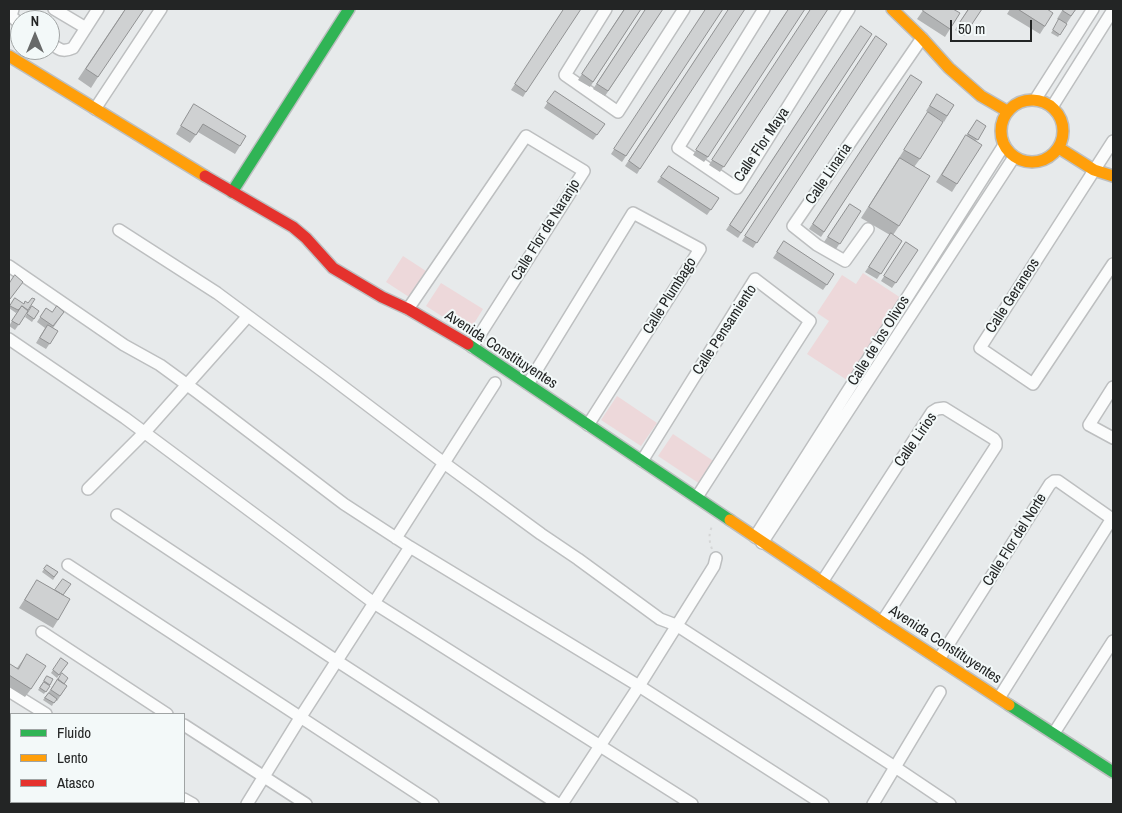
<!DOCTYPE html>
<style>
body{margin:0}
#map{position:relative;width:1122px;height:813px;overflow:hidden;background:#e7eaeb;font-family:"Archivo Narrow",sans-serif}
canvas{display:block}
.frame{position:absolute;inset:0;border:10px solid #232525;pointer-events:none}
.legend{position:absolute;left:10px;top:713px;width:175px;height:90px;box-sizing:border-box;background:#f3f9f9;border:1px solid #a0a4a4;margin:0;padding:6px 9px;list-style:none;font-size:15px;color:#232525}
.legend li{display:flex;align-items:center;gap:10px;height:25px}
.legend b{width:25px;border:1px solid #a0a4a4}
.north{position:absolute;left:10px;top:10px;width:50px;height:50px;box-sizing:border-box;background:#f3f9f9;border:1px solid #a0a4a4;border-radius:50%;rotate:0deg;font-size:14px;font-weight:700;line-height:20px;text-align:center;color:#232525}
.north::after{content:'';display:block;margin:auto;width:18px;height:22px;background:#686a6a;clip-path:polygon(50% 0,100% 100%,50% 72%,0 100%)}
.scale{position:absolute;left:950px;top:20px;width:82px;height:22px;box-sizing:border-box;border:2px solid #232525;border-top:0;padding-left:6px;font-size:15px;line-height:18px;white-space:nowrap;color:#232525;-webkit-text-stroke:4px #f3f9f9;paint-order:stroke}
</style>
<div id="map">
<canvas width="1122" height="813"></canvas>
<div class="frame"></div>
<ul class="legend">
<li><b style="height:6px;background:#30b455"></b>Fluido</li>
<li><b style="height:6px;background:#ff9f0a"></b>Lento</li>
<li><b style="height:6px;background:#e5322d"></b>Atasco</li>
</ul>
<div class="north">N</div>
<div class="scale">50 m</div>
</div>
<script>
const c = document.querySelector('canvas').getContext('2d');
c.lineJoin = 'round';
function fill(path, color) { c.fillStyle = color; c.fill(path, 'evenodd'); }
function trace(path, color, width, dash) { c.strokeStyle = color; c.lineWidth = width; c.lineCap = dash ? 'butt' : 'round'; c.setLineDash(dash || []); c.stroke(path); }
function drawText(font, color, halo, rows, align = 'center') {
  c.font = font + ' "Archivo Narrow",sans-serif'; c.lineWidth = 4; c.setLineDash([]); c.textBaseline = 'middle'; c.strokeStyle = halo; c.fillStyle = color; for (const [text, x, y, turn = 0] of rows) {
    c.save(); c.translate(x, y); c.rotate((+turn || 0) * Math.PI / 180); c.textAlign = isNaN(turn) ? turn : align; if (halo) c.strokeText(text, 0, 0); c.fillText(text, 0, 0); c.restore();
  }
}
fill(new Path2D(`
 M403,256L426,271L409,297L386,282Z
 M863,273L901,298L847,380L807,354L829,321L817,313L842,275L856,284Z
 M441,283L483,309L468,333L426,306Z
 M617,396L657,423L641,446L601,420Z
 M673,434L715,462L700,484L658,456Z`), '#edd8da');
const street = new Path2D(`
 M13,9L11,16L20,24
 M54,9L86,28
 M606,9L565,75L618,112L684,9
 M764,9L678,148L737,188L849,9
 M50,43C59,49 62,53 73,48L98,9
 M1035,100L1093,9
 M1052,107L1113,10
 M95,109L161,9
 M1113,141L980,348L1033,384L1113,264
 M868,229L845,261L817,245L793,226L922,38
 M119,230L217,293L325,373L444,463L541,534L578,559L660,619L676,625L895,767L950,804
 M9,266L124,345L160,365L197,392L344,504L410,547L639,686L823,804
 M408,309L526,136L584,171L472,347
 M9,339L125,418L374,603L692,804
 M528,384L633,213L700,249L588,425
 M1113,387L1089,425L1113,438
 M642,461L755,279L810,321L697,497
 M88,489L144,433L248,316
 M117,515L337,661L558,804
 M755,537L1004,145
 M396,538L495,383
 M762,543L1014,157
 M68,565L433,804
 M822,582L932,412L937,409L944,408L994,439L996,442V446L882,622
 M42,632L167,714
 M939,659L1050,484L1054,481H1058L1108,516L1111,520L999,698
 M9,691L46,714
 M184,725L306,804
 M1054,733L1113,641
 M9,768L11,769
 M184,799L193,804
 M62,802L66,804
 M247,804L300,718L410,547
 M562,804L639,686L714,566L716,558
 M873,804L940,692`);
const fast = new Path2D(`
 M232,192L349,9
 M468,344L730,520
 M1009,705L1113,772`);
const slow = new Path2D(`
 M892,9L922,38L949,68L981,96L1007,111
 M9,56L205,176
 M1001 131a31 31 0 1 1 62 0a31 31 0 1 1-62 0Z
 M1059,148L1094,170L1113,176
 M730,520L882,622L1009,705`);
const jam = new Path2D(`
 M205,176L293,227L306,238L333,268L382,297L408,309L468,344`);
trace(street, '#bdbfc0', 14);
trace(fast, '#bdbfc0', 14);
trace(slow, '#bdbfc0', 14);
trace(jam, '#bdbfc0', 14);
trace(new Path2D(`
 M712,549C709,541 708,533 713,525`), '#d5d6d6', 2, [2.5, 4]);
trace(street, '#fbfcfc', 11);
trace(fast, '#30b455', 11);
trace(slow, '#ff9f0a', 11);
trace(jam, '#e5322d', 11);
fill(new Path2D(`
 M125,9L98,77L91,88L78,79Z
 M564,9L526,92L523,97L511,90Z
 M624,9H641L590,87L578,80Z
 M646,9H663L605,96L593,89Z
 M706,9L626,156L622,162L611,154Z
 M729,9L640,169L637,174L625,166Z
 M788,9L708,157L704,162L693,155Z
 M811,9H828L720,172L709,165Z
 M924,9H953L950,29L945,37L917,19Z
 M968,9H982L964,36L955,30Z
 M1010,9H1047L1045,26L1040,34L1007,14Z
 M1063,9H1076L1058,37L1051,33L1059,20L1057,19Z
 M861,26L872,34L738,238L726,230Z
 M876,36L887,44L753,248L742,241Z
 M911,75L922,82L821,237L809,229Z
 M555,91L605,124L593,140L544,108Z
 M937,94L954,105L944,122L926,111Z
 M194,104L240,146L235,154L198,132L190,143L176,134Z
 M928,112L920,159L914,167L899,226L893,235L902,241L877,279L865,272L890,235L861,218Z
 M977,120L986,126L976,141L957,184L952,192L936,182L961,143Z
 M669,166L719,198L707,215L657,182Z
 M850,204L861,211L836,249L824,242Z
 M784,241L834,274L823,290L773,258Z
 M906,242L918,250L892,288L881,281Z
 M15,298L28,311L15,330L9,326L18,311L16,313L9,308Z
 M32,306L39,311L32,322L25,317Z
 M46,308L52,312H64L53,328L58,331L46,349L36,343L45,328L37,322Z
 M47,565L58,572L53,580L42,572Z
 M37,580L63,595L58,620L53,628L19,608Z
 M27,654L31,689L25,697L9,687V665L17,668Z
 M61,658L68,663L57,678L51,673Z
 M47,676L53,679L44,694L38,690Z
 M58,679L67,686L57,701L55,700L52,706L43,700Z
 M11,719V750L9,748V721Z
 M11,754V763L9,761V758Z`), '#b2b4b5');
const building = new Path2D(`
 M126,9H144L98,77L86,69Z
 M564,9H581L526,92L515,84Z
 M625,9H641L593,82L582,74Z
 M646,9H663L608,91L597,84Z
 M706,9H723L626,156L614,149Z
 M729,9H745L640,169L629,161Z
 M789,9H805L708,157L696,150Z
 M811,9H828L724,167L712,160Z
 M924,9H953L960,13L950,29L923,11Z
 M969,9H982L968,30L959,24Z
 M1018,9H1047L1053,13L1045,26Z
 M1064,9H1076L1071,16L1063,11Z
 M1059,19L1067,24L1060,35L1053,30Z
 M861,26L872,34L741,233L730,225Z
 M876,36L887,44L757,243L745,236Z
 M911,75L922,82L824,232L813,224Z
 M555,91L605,124L597,135L547,102Z
 M937,94L954,105L947,116L930,106Z
 M194,104L246,136L240,146L203,124L196,135L181,126Z
 M928,112L943,122L920,159L904,150Z
 M977,120L986,126L978,140L968,134Z
 M966,135L982,145L957,184L942,175Z
 M900,158L930,176L899,226L869,207Z
 M669,166L719,198L711,210L661,177Z
 M850,204L861,211L840,244L828,237Z
 M891,233L902,241L881,274L869,267Z
 M784,241L834,274L827,285L777,252Z
 M906,242L918,250L896,283L884,276Z
 M15,275L23,282L10,299L9,297V284Z
 M15,298L24,304L25,301L28,303L32,298L35,299L28,310L22,306L18,310L10,306Z
 M22,306L28,311L19,325L12,321Z
 M32,306L39,311L34,319L27,314Z
 M57,306L64,312L53,326L40,317L46,308L52,312Z
 M48,325L58,331L50,344L40,338Z
 M47,565L58,572L54,577L44,569Z
 M63,579L71,584L63,595L55,590Z
 M37,580L70,599L58,620L25,600Z
 M27,654L46,666L31,689L9,675V665L10,664L18,669Z
 M61,658L68,663L59,675L53,670Z
 M62,673L68,678L64,684L58,680Z
 M47,676L53,679L50,685L44,681Z
 M58,679L67,686L60,696L51,690Z
 M44,682L50,686L46,692L40,688Z
 M49,693L57,699L54,703L45,698Z
 M11,718V733L9,732V721Z
 M9,734L11,735V746L9,744Z
 M19,802H29L27,804H20L18,803Z`);
fill(building, '#cfd1d2');
trace(building, '#919293', 1);
drawText('15px', '#232525', '#f3f9f9', [
 ["Calle Flor Maya",762,145,-56],
 ["Calle Linaria",829,174,-56],
 ["Calle Flor de Naranjo",546,230,-58],
 ["Calle Plumbago",670,296,-58],
 ["Calle Geraneos",1013,296,-57],
 ["Calle Pensamiento",725,330,-57],
 ["Calle de los Olivos",879,341,-58],
 ["Avenida Constituyentes",501,350,33],
 ["Calle Lirios",916,440,-55],
 ["Calle Flor del Norte",1015,540,-58],
 ["Avenida Constituyentes",945,645,33]
]);
</script>
